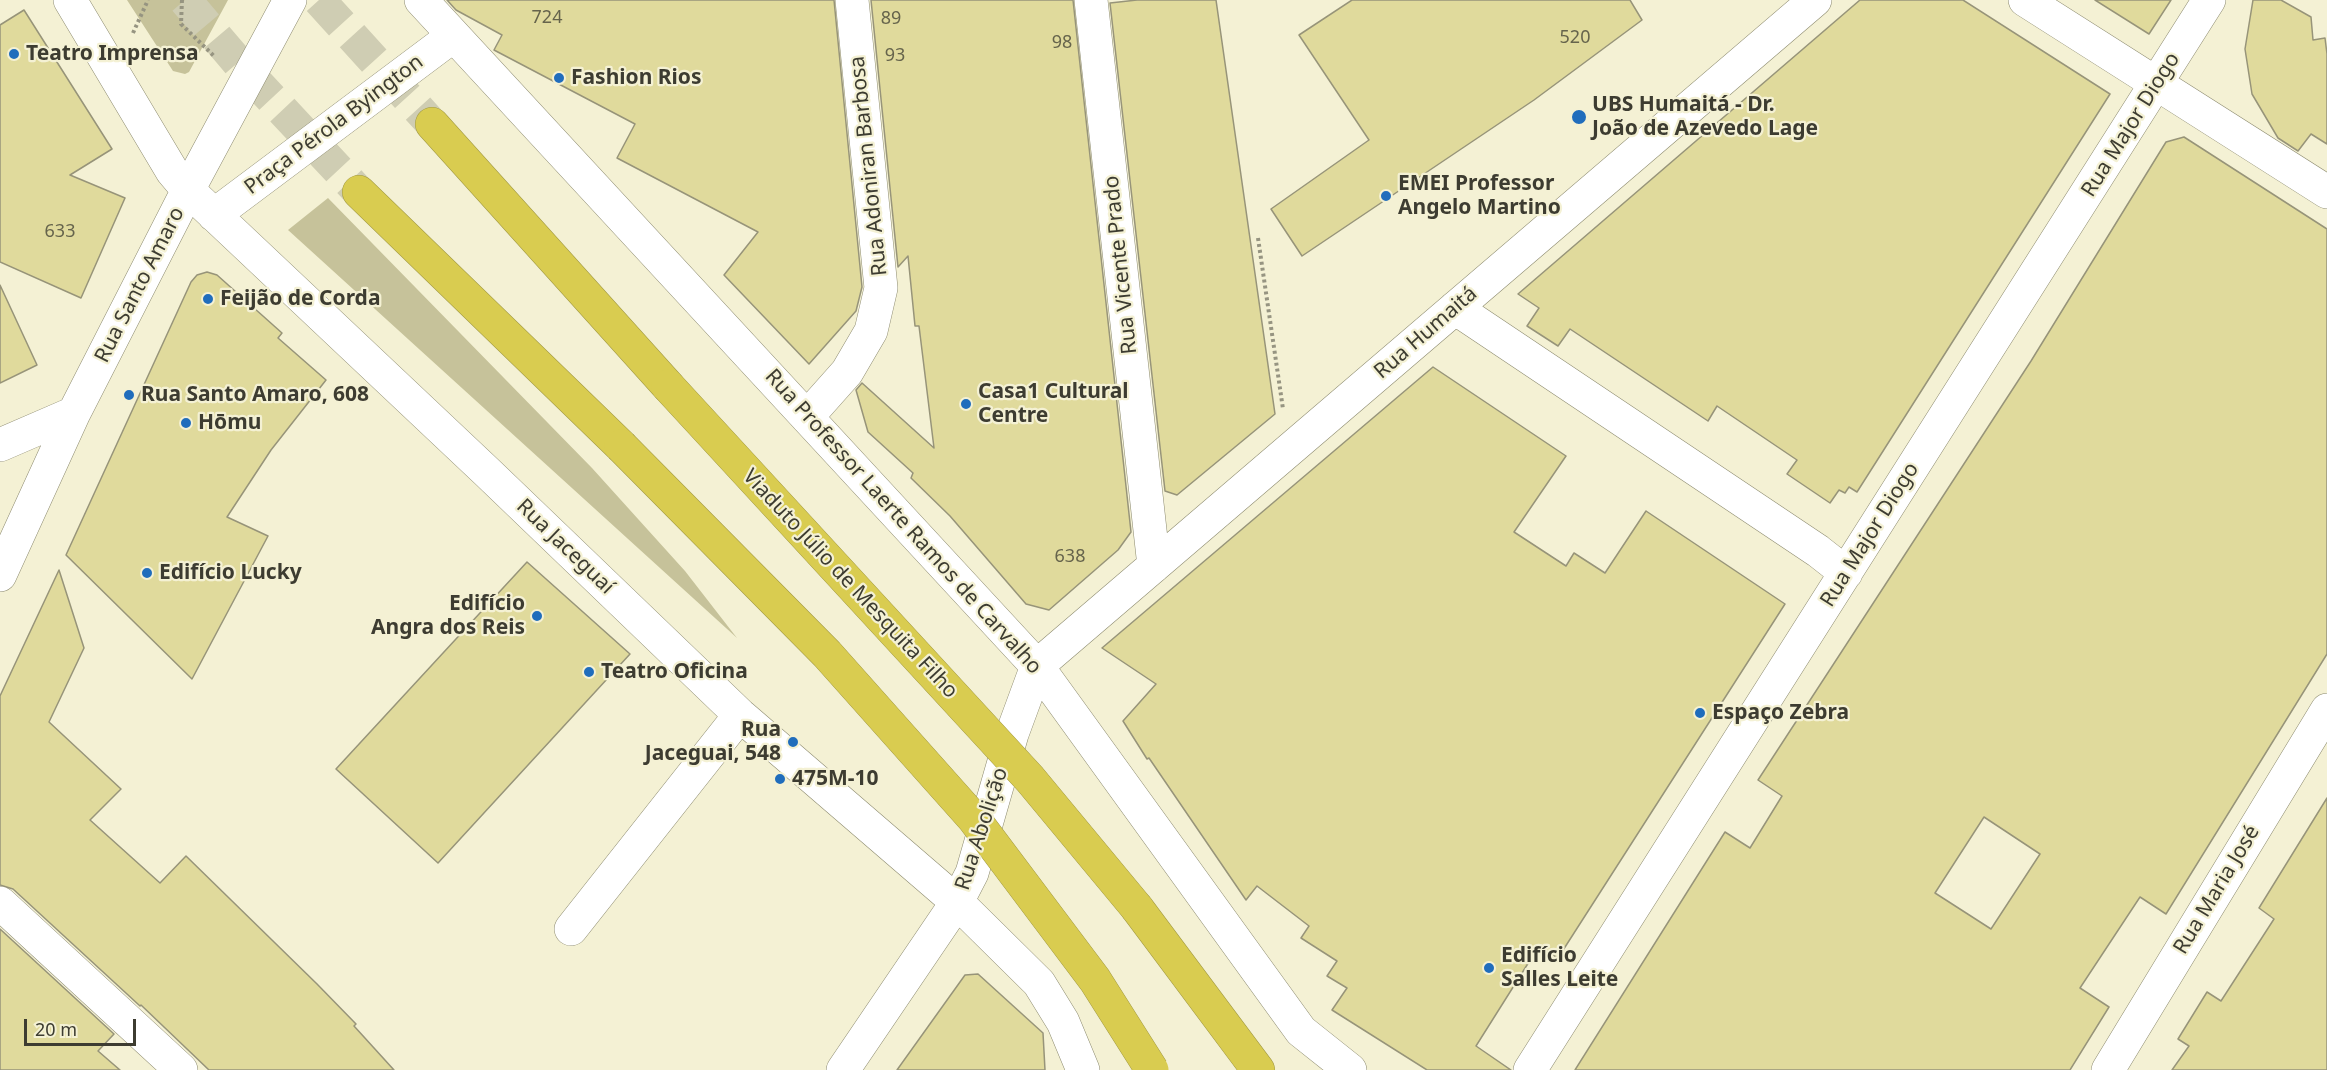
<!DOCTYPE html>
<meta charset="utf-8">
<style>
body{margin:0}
#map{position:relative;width:2327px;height:1070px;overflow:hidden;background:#f4f1d4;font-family:"Noto Sans",sans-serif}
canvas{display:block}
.scale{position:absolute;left:24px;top:1019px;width:112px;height:27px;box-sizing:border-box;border:3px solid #3d3c31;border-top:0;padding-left:8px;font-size:18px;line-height:21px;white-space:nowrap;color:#3d3c31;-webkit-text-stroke:4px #f4f1d4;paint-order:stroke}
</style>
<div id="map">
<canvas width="2327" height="1070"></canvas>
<div class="scale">20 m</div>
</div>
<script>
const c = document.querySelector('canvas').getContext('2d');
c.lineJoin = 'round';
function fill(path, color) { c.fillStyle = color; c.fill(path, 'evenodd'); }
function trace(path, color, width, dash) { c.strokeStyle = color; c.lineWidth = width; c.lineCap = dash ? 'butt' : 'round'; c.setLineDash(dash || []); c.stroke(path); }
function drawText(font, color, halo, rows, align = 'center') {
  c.font = font + ' "Noto Sans",sans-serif'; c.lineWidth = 4.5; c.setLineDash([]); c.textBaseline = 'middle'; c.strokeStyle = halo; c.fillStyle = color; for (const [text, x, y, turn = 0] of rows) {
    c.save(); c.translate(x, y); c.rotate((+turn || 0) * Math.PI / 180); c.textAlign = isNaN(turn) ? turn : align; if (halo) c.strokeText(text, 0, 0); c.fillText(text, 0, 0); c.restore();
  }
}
fill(new Path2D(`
 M127,0H228L189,72L185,74L173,71Z
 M328,198L592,468L685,571L737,638L288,230Z`), '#c6c29a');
const building = new Path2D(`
 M447,0H834L862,287L856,311L809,364L724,275L758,232L617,158L635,124L494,50L502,35L456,10Z
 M871,0H1073L1131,532L1118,550L1049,610L1026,604L950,516L911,478L913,473L868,432L856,390L862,383L934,448L919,326H915L908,256L898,267Z
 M1137,0H1216L1275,414L1177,495L1165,491L1110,3Z
 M1352,0H1630L1642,20L1534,100L1302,256L1271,209L1369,140L1299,35Z
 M1860,0H1963L2110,94L1857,492L1849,487L1845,493L1839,490L1830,503L1787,474L1797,460L1717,406L1708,421L1570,329L1558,346L1527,326L1539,308L1518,294Z
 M2095,0H2171L2149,34Z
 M2253,0H2281L2311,17L2313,40L2325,38L2327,54V144L2311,134L2298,151L2278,138L2252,94L2245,49Z
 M24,10L112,149L70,175L125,198L81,298L0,262V25Z
 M2184,137L2327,229V654L2166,914L2140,897L2080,988L2109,1007L2070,1070H1575L1725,832L1750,848L1782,796L1758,780L2031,361L2166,142ZM1984,817L2040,854L1991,929L1935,893Z
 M207,272L217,275L282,333L278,338L326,380L271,450L227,517L268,536L192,679L66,555L191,282L197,275Z
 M0,285L37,365L0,383Z
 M1433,367L1566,456L1514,532L1566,566L1574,553L1605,573L1646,511L1785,604L1558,958L1539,946L1476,1046L1511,1070H1427L1332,1010L1347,988L1327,976L1337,961L1301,938L1309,926L1257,886L1246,900L1149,758L1147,759L1123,721L1156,684L1102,648Z
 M527,562L630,654L438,863L336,769Z
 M59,570L84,648L49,722L121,789L90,820L160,883L186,856L317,984L356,1024L354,1026L394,1070H209L141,1005L140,1006L13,889L0,885V696Z
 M2327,798V1070H2172L2189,1046L2178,1039L2207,992L2221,1001L2274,919L2259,908Z
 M0,929L114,1034L98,1051L120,1070H0Z
 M978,974L1043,1033L1045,1070H897L965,975Z`);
fill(building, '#e0da9c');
trace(building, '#979479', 1.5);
trace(new Path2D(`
 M185,0L242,67L359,192
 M319,0L432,124`), '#cfcdb3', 33, [33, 16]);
const minor = new Path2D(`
 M70,0L172,171L188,190L487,472L740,715L957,902L1039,983L1063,1022L1083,1070
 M421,0L1037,666L1301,1031L1350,1070
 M1091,0L1154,566
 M2025,0L2327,192
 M214,215L453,36
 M1455,308L1818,551L1846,573
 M807,417L847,372L871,331L881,288L852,0
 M0,445L74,413
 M0,575L74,413L188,190L290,0
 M0,903L181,1070
 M571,929L740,715
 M843,1070L957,902L972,873L1012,734L1037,666L1815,0
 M1530,1070L2209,0
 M2108,1070L2327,710`);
const highway = new Path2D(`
 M432,124L668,386
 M359,192L621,446
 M1137,908L1258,1070`);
trace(minor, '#8d8b70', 34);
trace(highway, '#a29a45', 34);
trace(new Path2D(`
 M182,0L181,24L214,56
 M133,33L148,0
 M1258,238L1283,409`), '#969481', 4, [3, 3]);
trace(minor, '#fff', 33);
trace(highway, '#d9cc50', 33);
const highwayBridge = new Path2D(`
 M668,386L1030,779L1137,908
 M621,446L827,654L974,819L1095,980L1152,1070`);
trace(highwayBridge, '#a29a45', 34, []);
trace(highwayBridge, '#d9cc50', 33);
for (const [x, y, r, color] of [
 [14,54,6,"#206dbc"],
 [559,78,6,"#206dbc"],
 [1579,117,8,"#206dbc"],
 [1386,196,6,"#206dbc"],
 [208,299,6,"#206dbc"],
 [129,395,6,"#206dbc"],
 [966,404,6,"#206dbc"],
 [186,423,6,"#206dbc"],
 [147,573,6,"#206dbc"],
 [537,616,6,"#206dbc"],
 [589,672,6,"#206dbc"],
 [1700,713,6,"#206dbc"],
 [793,742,6,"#206dbc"],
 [780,779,6,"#206dbc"],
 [1489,968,6,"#206dbc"]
]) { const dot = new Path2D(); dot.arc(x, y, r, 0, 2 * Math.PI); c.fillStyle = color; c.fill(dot); trace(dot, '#f4f1d4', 2); }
drawText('18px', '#66644c', null, [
 ["724",547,18],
 ["89",891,19],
 ["520",1575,38],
 ["98",1062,43],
 ["93",895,56],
 ["633",60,232],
 ["638",1070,557]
]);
drawText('bold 21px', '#3d3c31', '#f4f1d4', [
 ["Teatro Imprensa",26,54],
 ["Fashion Rios",571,78],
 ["UBS Humaitá - Dr.",1592,105],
 ["João de Azevedo Lage",1592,129],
 ["EMEI Professor",1398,184],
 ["Angelo Martino",1398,208],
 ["Feijão de Corda",220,299],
 ["Casa1 Cultural",978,392],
 ["Centre",978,416],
 ["Rua Santo Amaro, 608",141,395],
 ["Hōmu",198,423],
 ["Edifício Lucky",159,573],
 ["Edifício",525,604,"right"],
 ["Angra dos Reis",525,628,"right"],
 ["Teatro Oficina",601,672],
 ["Espaço Zebra",1712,713],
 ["Rua",781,730,"right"],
 ["Jaceguai, 548",781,754,"right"],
 ["475M-10",792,779],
 ["Edifício",1501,956],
 ["Salles Leite",1501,980]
], 'left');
drawText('21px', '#3d3c31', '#f4f1d4', [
 ["Praça Pérola Byington",334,125,-37],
 ["Rua Major Diogo",2131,125,-58],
 ["Rua Adoniran Barbosa",869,166,-96],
 ["Rua Vicente Prado",1121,265,-96],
 ["Rua Santo Amaro",140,285,-63],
 ["Rua Humaitá",1426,333,-41],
 ["Rua Professor Laerte Ramos de Carvalho",903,522,48],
 ["Rua Major Diogo",1870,535,-58],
 ["Rua Jaceguaí",565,547,44],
 ["Viaduto Júlio de Mesquita Filho",850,584,47],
 ["Rua Abolição",982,829,-72],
 ["Rua Maria José",2217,890,-59]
]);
</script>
